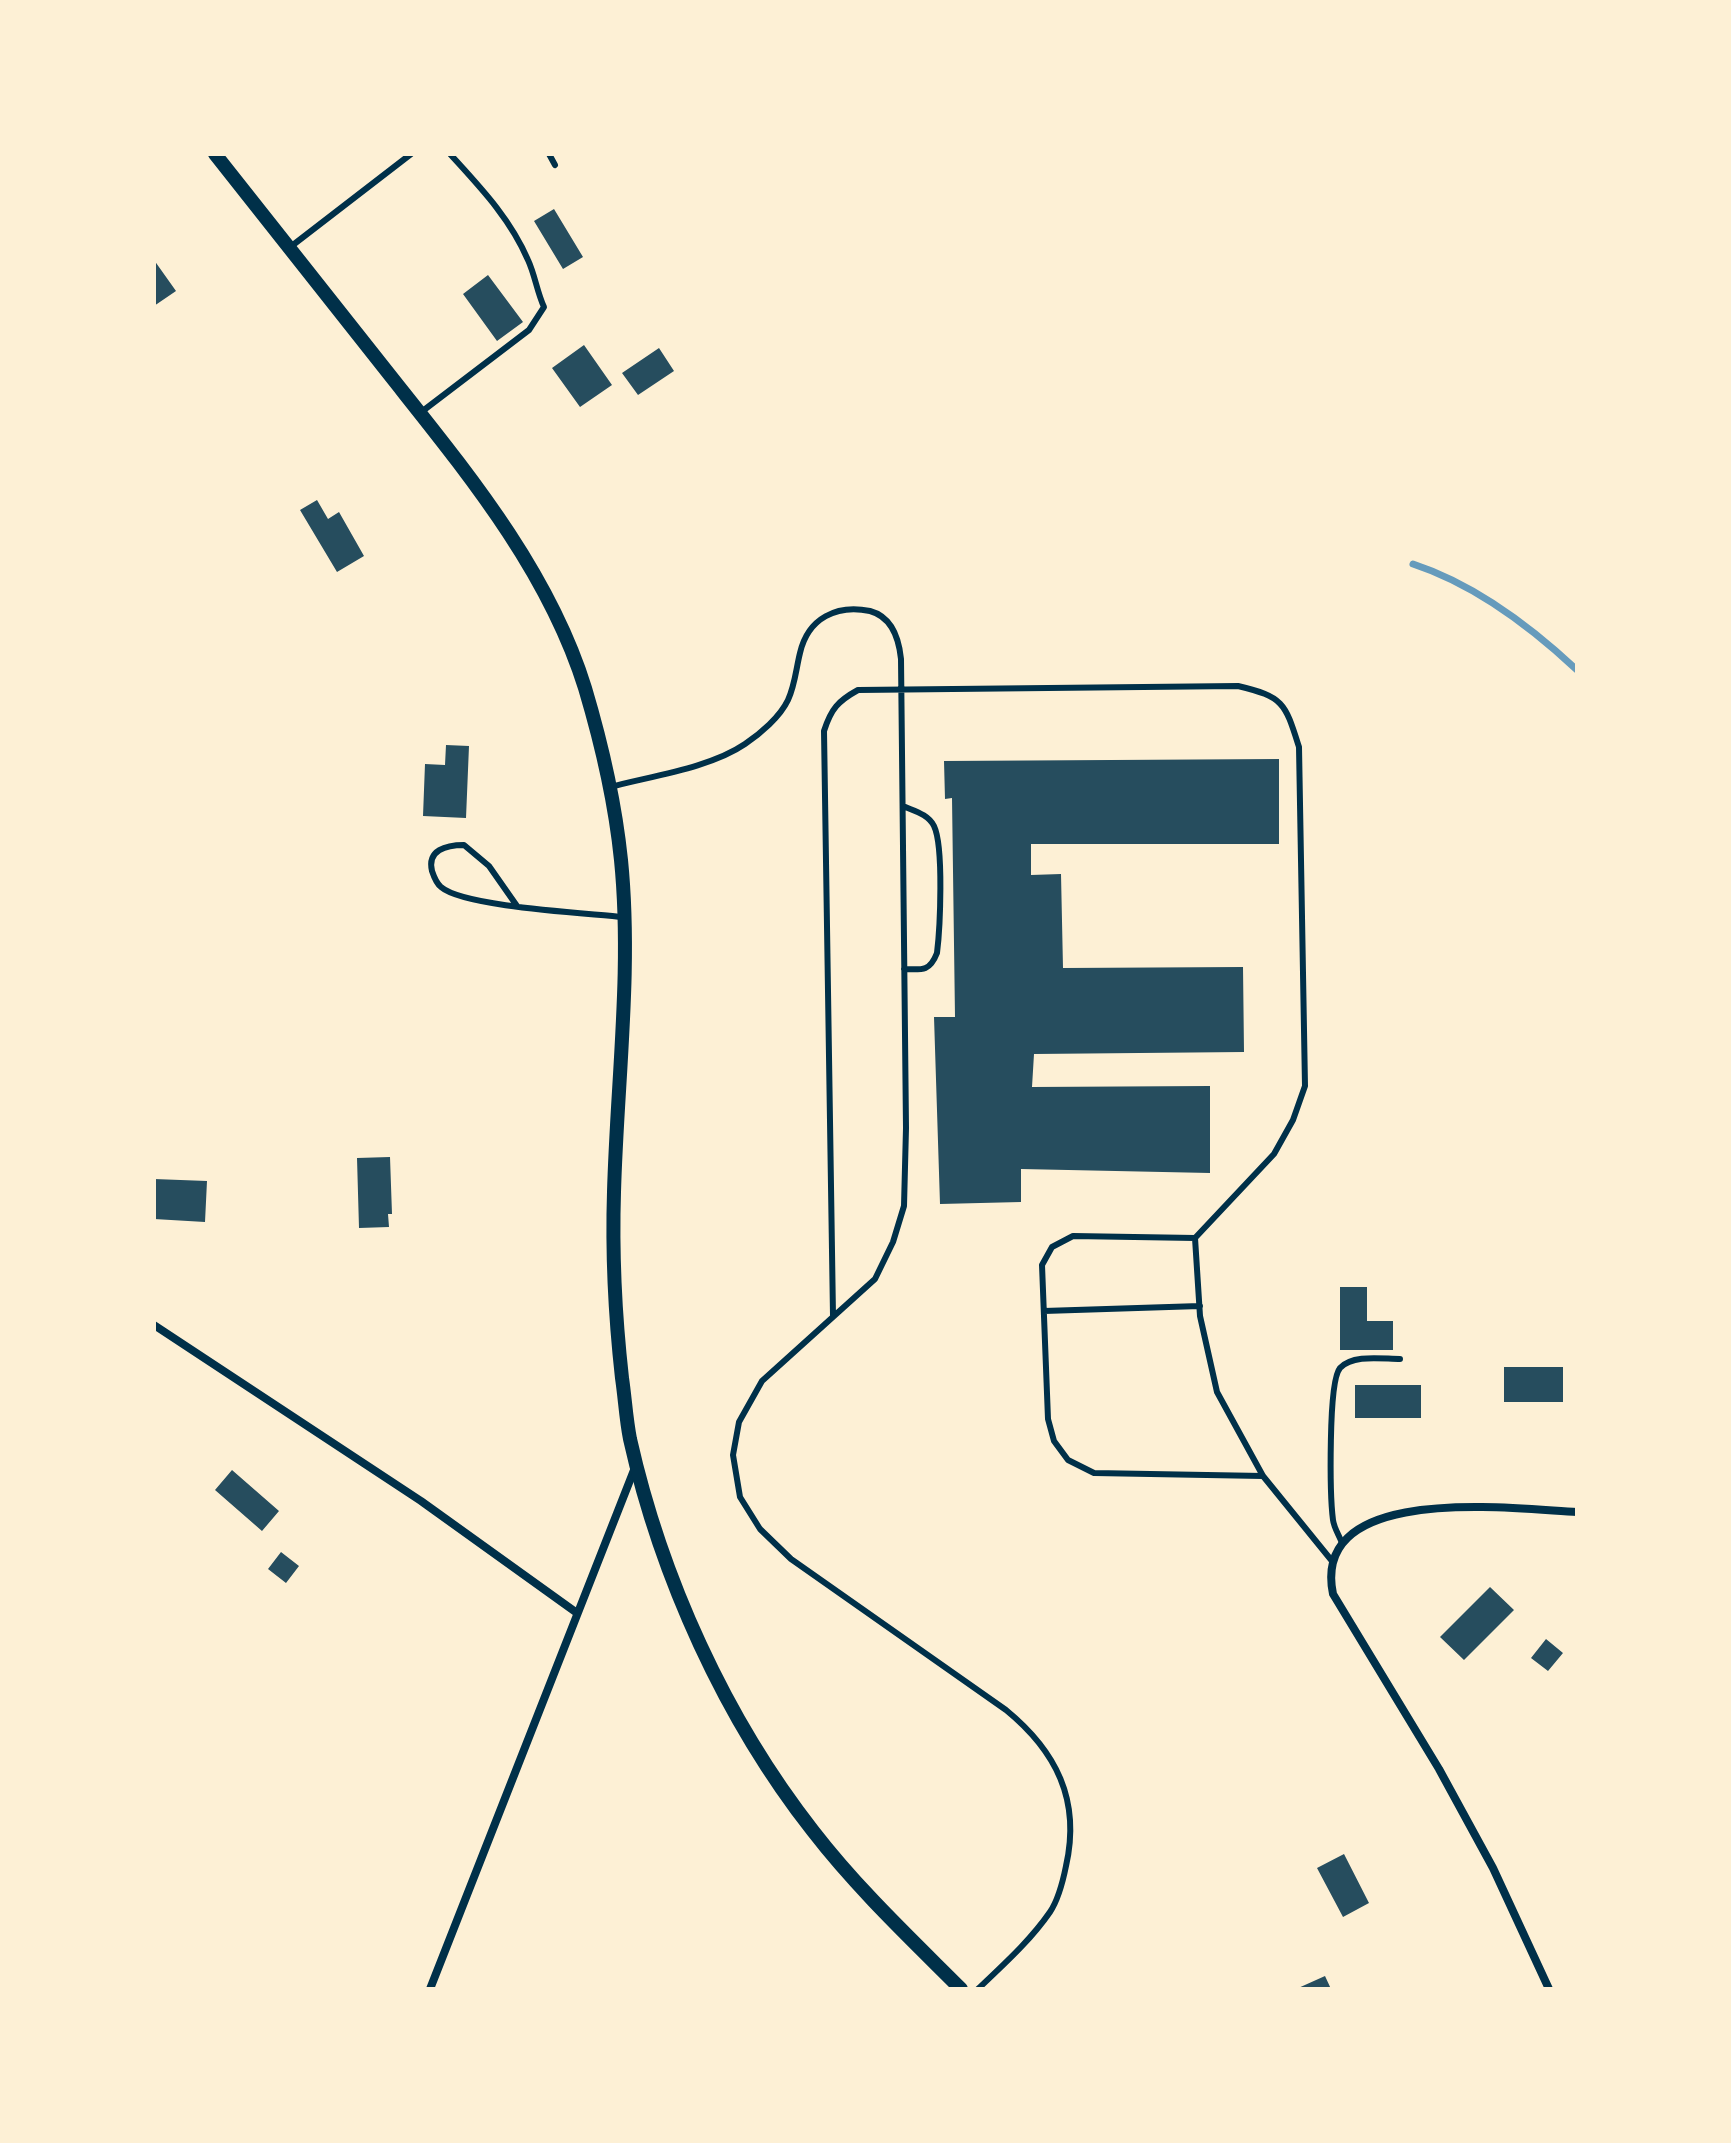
<!DOCTYPE html>
<style>
body{margin:0}
#map{position:relative;width:1731px;height:2143px;overflow:hidden;background:#fdf0d5;font-family:"Archivo Narrow",sans-serif}
canvas{display:block}
.frame{position:absolute;inset:0;border:156px solid #fdf0d5;pointer-events:none}
</style>
<div id="map">
<canvas width="1731" height="2143"></canvas>
<div class="frame"></div>
</div>
<script>
const c = document.querySelector('canvas').getContext('2d');
c.lineJoin = 'round';
function trace(path, color, width, dash) { c.strokeStyle = color; c.lineWidth = width; c.lineCap = dash ? 'butt' : 'round'; c.setLineDash(dash || []); c.stroke(path); }
function fill(path, color) { c.fillStyle = color; c.fill(path, 'evenodd'); }
trace(new Path2D(`
 M1413,564C1474,584 1530,626 1577,670`), '#669bbc', 7);
fill(new Path2D(`
 M554,209L583,257L563,269L534,221Z
 M154,260L176,291L154,306Z
 M488,275L523,322L497,341L463,294Z
 M584,345L612,385L580,407L552,368Z
 M659,348L674,371L638,395L622,373Z
 M317,500L328,519L339,512L364,556L337,572L300,510Z
 M446,745L469,746L466,818L423,816L425,764L445,765Z
 M1279,759V844H1031V875L1061,874L1063,968L1243,967L1244,1052L1034,1054L1032,1087L1210,1086V1173L1021,1169V1202L940,1204L934,1017H955L952,798L945,799L944,761Z
 M390,1157L392,1214H388L389,1227L359,1228L357,1158Z
 M154,1179L207,1181L205,1222L154,1219Z
 M1340,1287H1367V1321H1393V1350H1340Z
 M1504,1367H1563V1402H1504Z
 M1355,1385H1421V1418H1355Z
 M232,1470L279,1511L262,1531L215,1490Z
 M281,1552L299,1566L286,1583L268,1569Z
 M1490,1587L1514,1610L1464,1660L1440,1637Z
 M1546,1639L1563,1653L1548,1671L1531,1658Z
 M1344,1854L1369,1903L1343,1917L1317,1868Z
 M1325,1976L1331,1989H1296Z`), '#264d5e');
trace(new Path2D(`
 M549,154L555,165
 M289,248L411,154
 M420,413L529,330L544,307C537,292 535,275 528,260C510,218 480,187 450,154
 M610,787C651,776 710,768 745,744C760,734 780,717 788,700C795,685 796,669 800,653C808,618 837,604 870,611C892,617 899,639 901,659L906,1128L904,1206L893,1242L875,1279L762,1381L739,1422L733,1455L740,1497L760,1529L791,1559L1006,1710C1056,1751 1081,1800 1066,1866C1063,1881 1058,1900 1050,1912C1030,1941 1003,1965 978,1989
 M903,806C914,811 928,814 934,826C944,847 940,929 937,953C930,971 923,970 904,969
 M517,906L489,866L464,845C446,845 427,850 432,871C434,877 436,883 441,887C464,907 587,913 623,917
 M1044,1311L1200,1306
 M833,1316L824,731C831,709 838,701 858,690L1238,686C1284,697 1285,703 1299,747L1305,1086L1293,1120L1274,1154L1195,1238
 M1263,1476L1094,1473L1068,1460L1054,1441L1048,1419L1042,1265L1052,1247L1073,1236L1195,1238L1200,1316L1217,1392L1263,1476L1332,1561
 M1342,1543C1339,1535 1334,1528 1333,1520C1330,1497 1328,1382 1340,1368C1353,1354 1382,1359 1400,1359`), '#003049', 6);
trace(new Path2D(`
 M154,1325L421,1501L577,1613
 M430,1989L636,1465
 M1549,1989L1493,1868L1439,1769L1333,1594C1310,1482 1513,1509 1577,1512`), '#003049', 8);
trace(new Path2D(`
 M215,154C273,227 331,301 389,374C465,470 548,569 585,688C602,745 615,801 621,860C632,970 617,1082 614,1192C612,1254 615,1315 622,1378C625,1398 626,1419 630,1439C661,1577 725,1719 813,1831C857,1888 910,1938 961,1989`), '#003049', 14);
</script>
